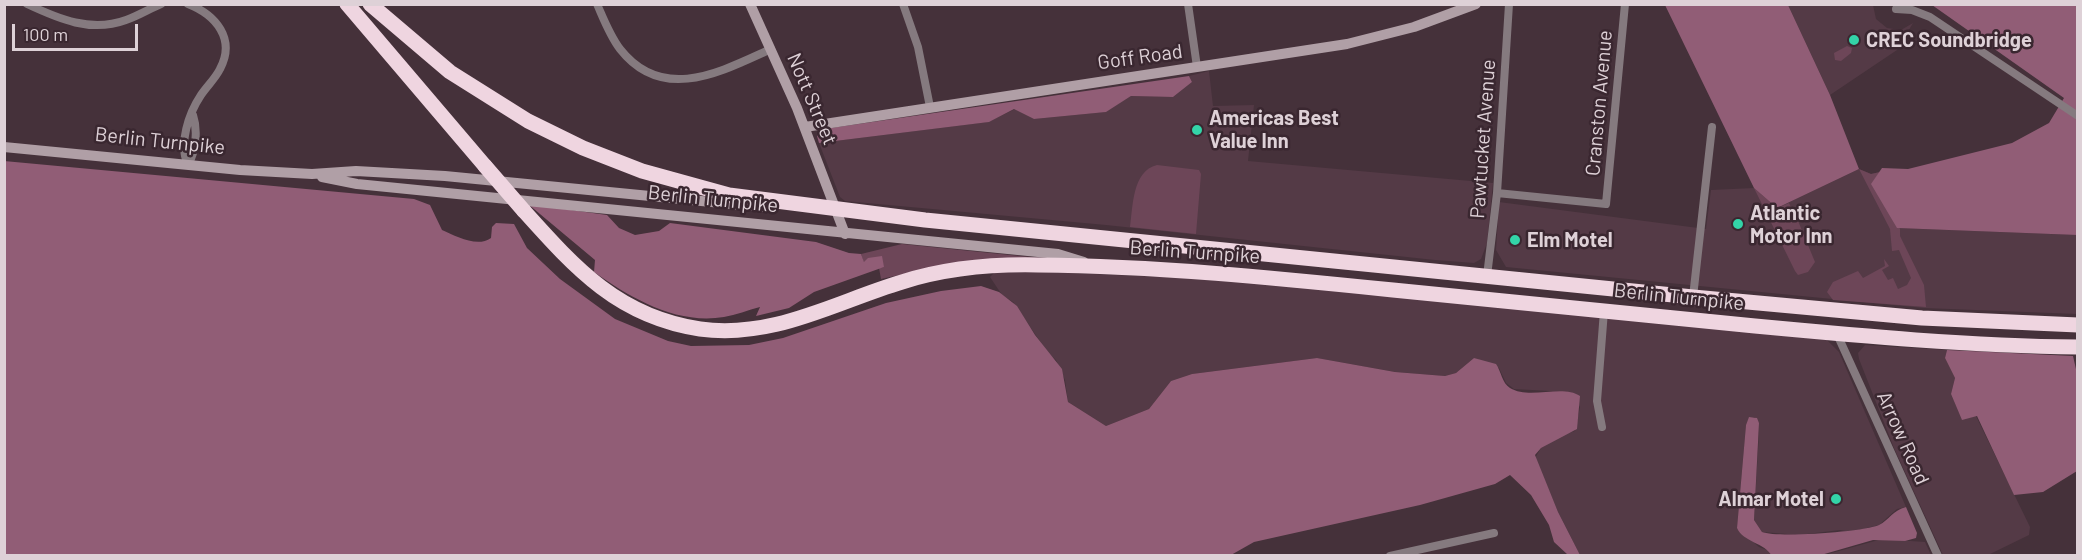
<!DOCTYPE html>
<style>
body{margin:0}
#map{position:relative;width:2082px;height:560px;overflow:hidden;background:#45313a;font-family:Barlow,sans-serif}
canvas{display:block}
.frame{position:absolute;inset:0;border:6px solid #ded1d7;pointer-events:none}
.scale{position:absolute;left:12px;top:24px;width:126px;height:27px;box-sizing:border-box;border:3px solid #ded1d7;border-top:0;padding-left:8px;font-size:18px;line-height:21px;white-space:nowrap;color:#ded1d7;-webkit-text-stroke:4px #3a2730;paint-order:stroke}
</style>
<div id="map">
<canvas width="2082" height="560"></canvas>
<div class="frame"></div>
<div class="scale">100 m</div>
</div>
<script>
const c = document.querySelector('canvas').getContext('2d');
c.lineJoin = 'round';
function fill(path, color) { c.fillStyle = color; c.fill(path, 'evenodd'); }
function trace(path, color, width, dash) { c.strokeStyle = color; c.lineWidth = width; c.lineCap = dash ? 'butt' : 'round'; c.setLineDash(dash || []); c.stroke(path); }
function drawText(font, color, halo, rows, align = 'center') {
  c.font = font + ' Barlow,sans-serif'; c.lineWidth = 5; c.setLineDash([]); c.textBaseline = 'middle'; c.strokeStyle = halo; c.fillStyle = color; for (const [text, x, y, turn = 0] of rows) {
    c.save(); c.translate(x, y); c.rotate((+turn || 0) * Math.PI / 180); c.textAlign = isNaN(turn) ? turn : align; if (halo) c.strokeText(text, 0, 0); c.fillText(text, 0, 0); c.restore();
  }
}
fill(new Path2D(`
 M1788,5H1873L1876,19L1887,28L1901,30L1913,23L1897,50L1830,95Z
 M1209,71L1213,106L1254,105L1248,161L1493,183L1487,243L1481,259L1474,263L1435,260L1106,225L845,201L840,197L819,143L988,122L1015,109L1034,119L1105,112L1131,96L1173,97L1192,82L1189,76Z
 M1859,169L1871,174L1880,172L1872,184L1897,228L2077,235V314L1924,308L1506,267L1496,250L1499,202L1706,229L1711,190L1754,188L1777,208Z
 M1022,271L1235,280L1827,340L1839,352L1906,507L1897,509L1879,525L1851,532L1840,530L1799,535L1762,532L1754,520L1759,432V423L1755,417L1749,418L1746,425L1737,528L1759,547L1770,551L1772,555H1580L1558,512L1535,458L1541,448L1562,435L1575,431L1580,407L1567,392L1514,389L1506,383L1499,368L1474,358L1456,373L1445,376L1395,372L1317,358L1192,374L1171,381L1149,409L1106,426L1068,402L1065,380L1056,360L1048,353L1013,302L1002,295L990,277L994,273Z
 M1865,345L1947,350L1945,358L1955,378L1951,394L1962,419L1976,416L2030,527L2029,535L1988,555H1943L1894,448L1859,359L1858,353Z
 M1882,539L1925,542L1931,555L1821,556Z`), '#543a46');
fill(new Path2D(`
 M1847,46L1852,48L1851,53L1841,61L1835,60L1834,53Z
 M1157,165L1199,170L1201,174L1196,234L1130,227C1133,207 1132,171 1157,165Z
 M1859,169L1871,174L1880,172L1872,184L1900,229V236L1924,285L1926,307L1833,300L1827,292L1833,282L1858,271L1863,278L1885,266L1884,259L1889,266L1882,270L1888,280L1893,278L1898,289L1907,285L1911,278L1899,250L1892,251L1890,229Z
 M1754,188L1777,208L1789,203L1792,209L1797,208L1796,216L1815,262L1808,272L1798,275L1795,271Z
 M902,244L1040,258L950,264L881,279L879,268L884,267L864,263L861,254Z`), '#6d4658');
fill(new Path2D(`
 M1665,5H1788L1830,95L1859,169L1777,208L1754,188Z
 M1932,5H2077V235L1897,228L1871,184L1882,168L1908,169L2012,143L2049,123L2064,98Z
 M1189,76L1192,82L1173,97L1131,96L1106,112L1034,119L1014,109L989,122L819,143L817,136L824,129Z
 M4,161L414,199L430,205L442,230C456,236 477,248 491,238L492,227L496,223L514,224L527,248L560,279L615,319L668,341L691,346L749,345L783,338L886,303L941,291L981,286L999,292L1017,306L1035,335L1062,369L1068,402L1106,426L1149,409L1171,381L1192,374L1317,358L1395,372L1445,376L1456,373L1474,358L1496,364C1501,371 1502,383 1510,388C1530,400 1562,384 1580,396L1577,429L1541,448L1535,455L1558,512L1580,555H1568L1554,542L1549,525L1531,495L1510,475L1495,484L1420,505L1254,542L1231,555H5Z
 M528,204L607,215L619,228L635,235L659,231L670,223L816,242L849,253L861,254L864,262L868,258L882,256L884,267L814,292L789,308L756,316L760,307C748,310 736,315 724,317C676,325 631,298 594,272L595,260Z
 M1947,350L2073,356L2078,378L2077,471L2043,492L2014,495L1977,416L1962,420L1951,394L1955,378L1945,358Z
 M1749,417L1757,418L1759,423L1754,520L1762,532C1777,538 1863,532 1879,525C1889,520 1893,510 1906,507L1917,533L1916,538L1905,541L1873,540L1821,555L1772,556C1765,543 1743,542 1737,528L1746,425Z`), '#915d76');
trace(new Path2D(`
 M27,4C59,19 91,33 126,20C138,16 149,9 161,4
 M597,4C604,20 610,36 620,49C663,104 722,71 771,49
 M903,4L918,47L930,107
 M1188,4L1197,67
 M1896,9L1912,10L1930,17L2078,116
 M188,165C178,144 189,113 201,95C207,86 215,79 220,69C236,39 216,15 188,4
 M188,165C196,151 198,130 193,115
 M1497,193L1606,204L1625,4
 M1487,276L1497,193L1509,4
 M1693,297L1712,127
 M1837,334L1938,556
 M1602,427L1597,401L1604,311
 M1390,556L1494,533`), '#857a7f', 8);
trace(new Path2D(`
 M750,4L797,108L845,234
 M805,127L1347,44L1414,27L1476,4
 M4,147L240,170L312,174L356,171L445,176L773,208
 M322,177L357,184L1058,254L1084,262`), '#b09fa6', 10);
trace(new Path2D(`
 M347,4L485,166
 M370,4L450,72L528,121L583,148L642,171L729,195L925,220L1693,297L1922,318L2078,325
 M524,211C576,269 619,317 700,329C774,339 835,302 902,282C946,268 993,264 1038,265C1157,266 1275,278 1393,290C1514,302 1634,314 1755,326C1862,336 1969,346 2078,347`), '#efd5e0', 15);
trace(new Path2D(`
 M485,166L524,211`), '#efd5e0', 15);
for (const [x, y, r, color] of [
 [1854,40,6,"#33d4a8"],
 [1197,130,6,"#33d4a8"],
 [1738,224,6,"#33d4a8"],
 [1515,240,6,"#33d4a8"],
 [1836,499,6,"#33d4a8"]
]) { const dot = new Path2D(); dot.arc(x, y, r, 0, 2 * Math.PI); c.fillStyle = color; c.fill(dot); trace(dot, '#3a2730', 2); }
drawText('bold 20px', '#ded1d7', '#3a2730', [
 ["CREC Soundbridge",1866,40],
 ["Americas Best",1209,118],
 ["Value Inn",1209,141],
 ["Atlantic",1750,213],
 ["Motor Inn",1750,236],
 ["Elm Motel",1527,240],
 ["Almar Motel",1824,499,"right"]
], 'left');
drawText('20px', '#ded1d7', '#3a2730', [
 ["Goff Road",1140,57,-8],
 ["Nott Street",812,99,67],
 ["Cranston Avenue",1599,103,-85],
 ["Pawtucket Avenue",1483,139,-86],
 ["Berlin Turnpike",160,141,6],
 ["Berlin Turnpike",713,199,6],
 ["Berlin Turnpike",1195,252,4],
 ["Berlin Turnpike",1679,297,6],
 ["Arrow Road",1903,438,66]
]);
</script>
